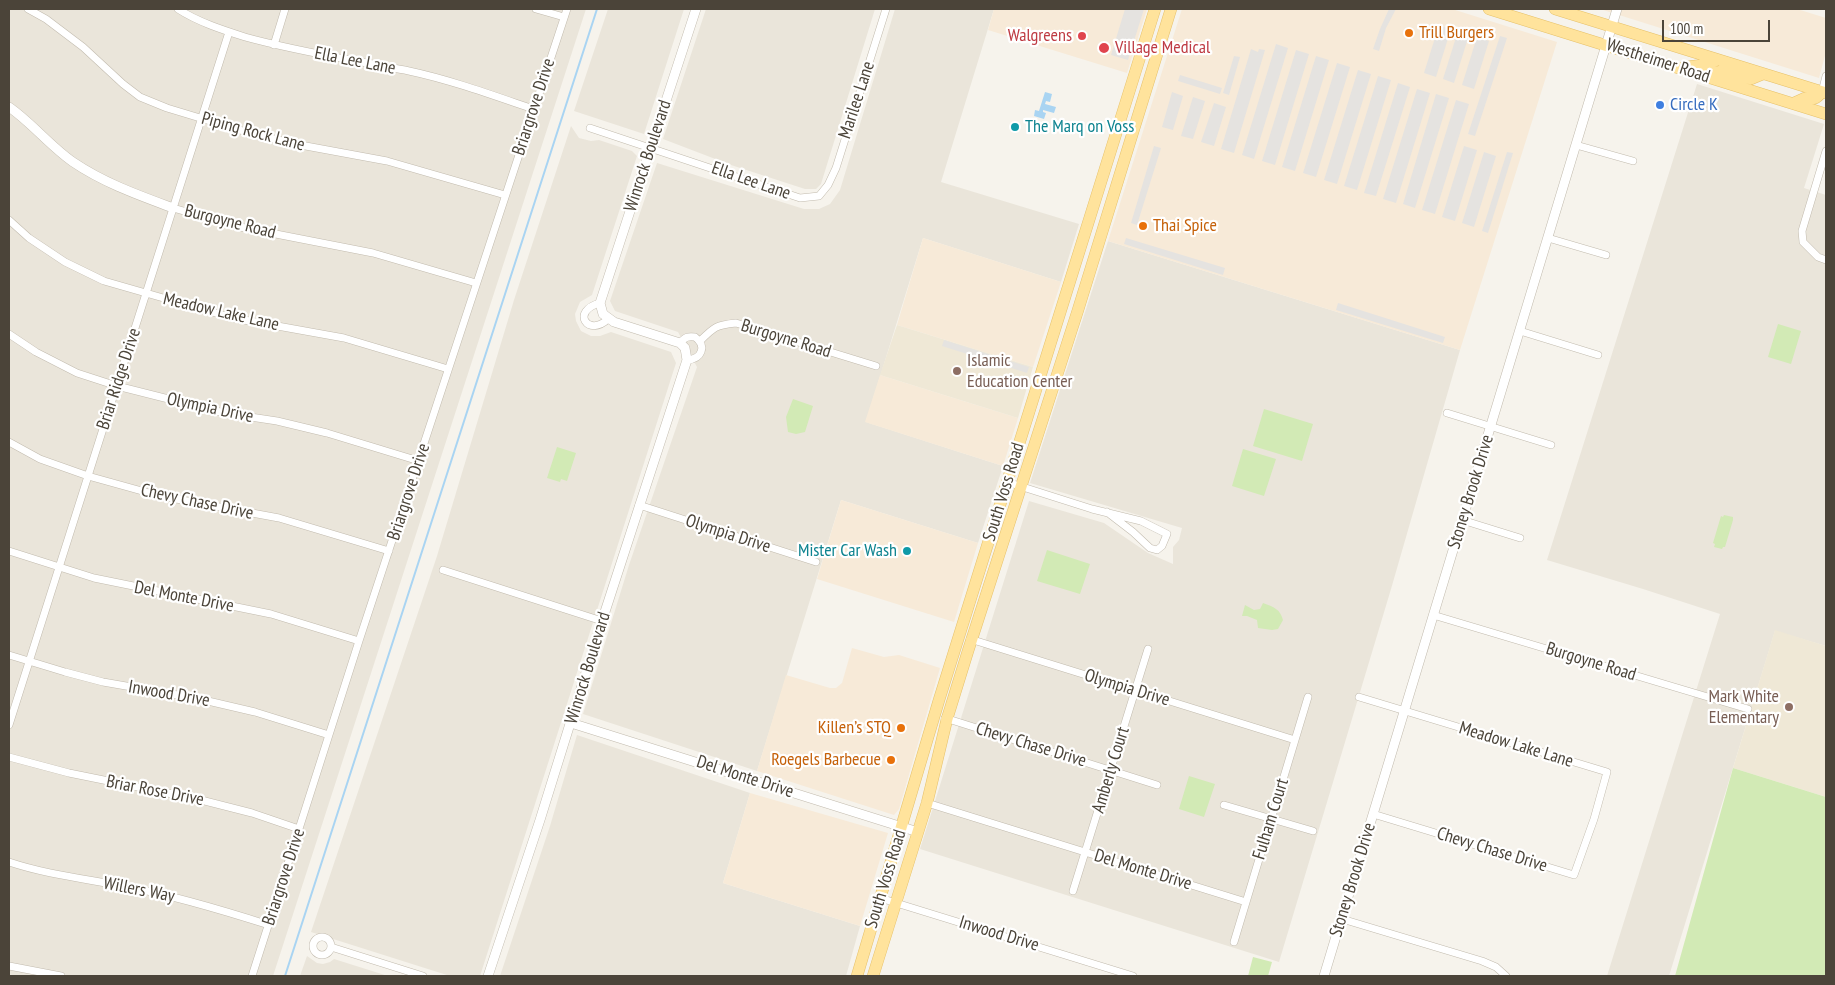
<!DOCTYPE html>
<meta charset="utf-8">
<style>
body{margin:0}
#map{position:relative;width:1835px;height:985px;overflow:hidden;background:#f6f3ec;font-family:"PT Sans Narrow",sans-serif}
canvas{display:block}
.frame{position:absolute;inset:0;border:10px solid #4b4439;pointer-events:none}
.scale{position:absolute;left:1662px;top:20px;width:108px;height:22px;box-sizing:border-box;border:2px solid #4b4439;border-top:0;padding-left:6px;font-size:15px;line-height:18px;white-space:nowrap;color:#4b4439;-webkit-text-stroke:4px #fff;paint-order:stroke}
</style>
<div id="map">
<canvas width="1835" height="985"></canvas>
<div class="frame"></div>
<div class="scale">100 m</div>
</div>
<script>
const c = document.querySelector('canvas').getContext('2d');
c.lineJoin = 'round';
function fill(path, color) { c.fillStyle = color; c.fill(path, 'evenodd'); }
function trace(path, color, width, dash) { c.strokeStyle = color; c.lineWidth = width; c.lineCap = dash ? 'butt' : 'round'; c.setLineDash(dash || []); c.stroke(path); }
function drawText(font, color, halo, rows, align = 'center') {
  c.font = font + ' "PT Sans Narrow",sans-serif'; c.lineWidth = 4.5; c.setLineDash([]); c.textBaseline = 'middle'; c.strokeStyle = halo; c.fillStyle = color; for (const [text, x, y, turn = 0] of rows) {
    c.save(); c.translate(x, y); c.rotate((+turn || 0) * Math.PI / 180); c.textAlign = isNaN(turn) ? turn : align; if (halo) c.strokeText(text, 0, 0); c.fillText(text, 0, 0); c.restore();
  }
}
fill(new Path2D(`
 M9,9H586L273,976H9Z
 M608,9H684L644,134L574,111Z
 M706,9H875L821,184L816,189H805L731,165L663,139Z
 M895,9H994L941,182L1079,224L1061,282L923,238L866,422L1003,466L978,543L841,500L757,771L583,714L629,565L697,367L678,332L615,311L610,301L657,163L804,209H819L830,204L840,190Z
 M1697,84L1824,124L1804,188L1826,195V646L1775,631L1669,976H1607L1720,614L1643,589L1547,560Z
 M571,126L579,138L591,141L599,140L632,151L637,156L592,295L580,302L575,314L576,321L581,331L591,336H600L611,332L671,352L676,363L480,976H450L311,932L437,556L514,300Z
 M1108,241L1460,350L1391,589L1279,962L920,849L1029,501L1104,523L1148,553L1173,564V547L1179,540L1182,528L1030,483Z
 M577,735L750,793L723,883L860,926L846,976H500L550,826Z
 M307,956L317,963L323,964L330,962L334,959L388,976H300Z`), '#eae5da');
fill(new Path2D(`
 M994,9H1147L1127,73L988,30Z
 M1182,9H1452L1557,42L1460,350L1108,241Z
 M1600,9H1797L1826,18V52L1819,78Z
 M923,238L1061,282L1033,367L897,325Z
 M880,375L1018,418L1003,466L865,422Z
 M841,500L978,543L954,622L817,579Z
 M852,648L884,657L899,655L940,668L899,809L894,815L757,771L786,675L830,688H836L842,683Z
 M750,793L888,833L860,926L723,883Z`), '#f7ead8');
fill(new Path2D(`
 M897,325L1033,367L1018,418L880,375Z
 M1775,630L1826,646V797L1733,768Z`), '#efe8d6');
fill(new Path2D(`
 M1778,324L1801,331L1791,364L1768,357Z
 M793,399L813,406L805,432L796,434L788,432L786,417Z
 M1264,409L1313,424L1302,461L1253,446Z
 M557,447L576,453L567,481L561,479L560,482L547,478Z
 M1243,449L1276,459L1264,496L1232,486Z
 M1724,515L1733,517V520L1725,547H1723L1722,549L1714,547L1715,544L1713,543L1721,516L1723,517Z
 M1047,550L1090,564L1080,594L1037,581Z
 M1263,603C1274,607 1280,609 1283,620L1278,629L1272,630L1258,628L1257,620L1247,616H1242L1245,605L1254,610L1260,609Z
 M1733,768L1826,797V976H1675Z
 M1189,776L1215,784L1204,817L1179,809Z
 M1253,957L1272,962L1268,976H1248Z`), '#d2eab5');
fill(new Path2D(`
 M1125,9H1144L1128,60L1111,55Z
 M1389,9H1396L1386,28L1379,51L1373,49L1380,29Z
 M1439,25L1451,29L1436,77L1424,73Z
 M1458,31L1469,35L1454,83L1443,79Z
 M1500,36L1507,38L1475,136L1468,134Z
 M1477,37L1489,41L1474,89L1462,85Z
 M1276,44L1288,48L1254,159L1242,155Z
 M1251,49L1258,52L1259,49L1265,50L1234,153L1221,149Z
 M1296,50L1309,54L1275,165L1262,161Z
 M1234,56L1240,57L1229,95L1223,93Z
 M1316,56L1329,60L1295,171L1282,167Z
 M1337,63L1350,67L1316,177L1303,173Z
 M1358,70L1371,74L1337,184L1324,180Z
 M1180,75L1222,88L1220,94L1178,81Z
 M1378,76L1391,80L1357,190L1344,186Z
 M1398,83L1410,87L1376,196L1364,193Z
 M1417,89L1430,93L1396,203L1383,199Z
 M1172,92L1183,96L1173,130L1162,127Z
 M1436,94L1449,98L1415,208L1403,204Z
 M1193,97L1205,101L1193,139L1181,136Z
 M1456,100L1469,104L1435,214L1422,210Z
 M1214,103L1226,107L1214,146L1201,142Z
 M1154,146L1161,148L1137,225L1131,223Z
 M1464,146L1477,150L1455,221L1442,217Z
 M1484,152L1496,156L1474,227L1462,223Z
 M1507,152L1513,153L1488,233L1482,231Z
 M1126,238L1225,268L1223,275L1124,244Z
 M1338,303L1445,337L1443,343L1336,310Z
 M944,340L1029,367L1027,373L942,346Z`), '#e5e3e0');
fill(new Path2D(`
 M1045,92L1052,94L1050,102L1046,101L1045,104L1056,107L1054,113L1043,110V112L1046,113L1044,119L1034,116L1035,110L1039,111Z`), '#a9d4f2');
trace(new Path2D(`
 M285,976L597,9`), '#a9d4f2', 2);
const minor = new Path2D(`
 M28,9L46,19L83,47L123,84L140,97L167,108L253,134L295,144L387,161L505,195
 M178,9C198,22 223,30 245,37C299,52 354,60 409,71C451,80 492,95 533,109
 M536,9L564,17
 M274,45L285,9
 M1822,92L1826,76
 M590,128L800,198L819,196L828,185L836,168L886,9
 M1576,145L1633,161
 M1826,151L1802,231L1803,242L1818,257L1826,260
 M173,208L240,227L373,253L476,283
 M9,220L29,238L65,262L104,281L233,318L344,338L448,369
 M1548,238L1606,255
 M600,303C570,311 588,338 608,319
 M1520,331L1598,355
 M9,334L36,352L77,373L117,386L224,413L277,421L327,433L419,461
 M700,341C714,327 716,325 736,323L876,366
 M680,343C685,337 688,336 695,337C707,346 702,359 687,360
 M1447,413L1551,445
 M9,442L40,459L88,476L160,496L279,518L389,551
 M1007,482L1092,509L1141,521L1167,534L1162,546L1157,550L1150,548L1133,532L1107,512
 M639,505L816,562
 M1462,520L1520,538
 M9,551L94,578L271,614L359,641
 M443,570L602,621
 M1433,615L1748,709
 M970,639L1295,740
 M9,655L65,672L103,682L195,698L255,712L329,735
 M1359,697L1607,772L1594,819L1574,875L1373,814
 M945,718L1157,785
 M9,725L229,32
 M9,757L69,773L197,799L252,813L299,829
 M927,803L1246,902
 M1224,805L1313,831
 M9,862C48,875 88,879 128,887C176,896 222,910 269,925
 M1073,891L1148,649
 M880,898L1133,976
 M1342,919L1482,961L1496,967L1506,976
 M313 946a9 9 0 1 1 18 0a9 9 0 1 1-18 0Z
 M1234,942L1308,697
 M331,947L423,976
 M9,966L61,976
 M252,976L359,641L567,9`);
const tertiary = new Path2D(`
 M9,107C32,123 50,146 73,162C104,183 138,195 173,208
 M571,723L918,832
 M488,976L540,820L602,621L687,360L685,348L680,343L614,322L603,314L600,303L696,9
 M1324,976L1617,9`);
const primary = new Path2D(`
 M1489,9L1826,114
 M1555,9L1826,93
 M1681,68C1694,65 1705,67 1717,60
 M1704,76L1721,71L1751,79L1763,74
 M1794,103L1805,98C1814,100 1816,99 1822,92
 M857,976L939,700L1155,9
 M873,976L927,803L947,719L968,651L1078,310L1171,9`);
trace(minor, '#c2bbae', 8);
trace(tertiary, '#c2bbae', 10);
trace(primary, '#e6c16a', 12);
trace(minor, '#fff', 7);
trace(tertiary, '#fff', 9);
trace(primary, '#ffe39c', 11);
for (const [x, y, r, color] of [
 [1409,33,5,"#e8710a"],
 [1082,36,5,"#e0444e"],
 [1104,48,6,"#e0444e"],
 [1660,105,5,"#3f7fe0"],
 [1015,127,5,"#0f9aa8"],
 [1143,226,5,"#e8710a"],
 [957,371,5,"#8d6e63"],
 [907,551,5,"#0f9aa8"],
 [1789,707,5,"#8d6e63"],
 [901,728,5,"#e8710a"],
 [891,760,5,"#e8710a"]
]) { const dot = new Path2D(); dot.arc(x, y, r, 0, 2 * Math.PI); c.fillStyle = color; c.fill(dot); trace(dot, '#fff', 2); }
drawText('18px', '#c56008', '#fff', [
 ["Trill Burgers",1419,33],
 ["Thai Spice",1153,226],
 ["Killen’s STQ",891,728,"right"],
 ["Roegels Barbecue",881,760,"right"]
], 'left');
drawText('18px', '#be3a42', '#fff', [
 ["Walgreens",1072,36],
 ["Village Medical",1115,48,"left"]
], 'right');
drawText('18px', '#4b4439', '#fff', [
 ["Ella Lee Lane",355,61,11],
 ["Westheimer Road",1658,61,18],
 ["Marilee Lane",857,100,-72],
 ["Briargrove Drive",534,107,-72],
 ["Piping Rock Lane",253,132,15],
 ["Winrock Boulevard",648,156,-72],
 ["Ella Lee Lane",751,181,19],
 ["Burgoyne Road",230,222,14],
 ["Meadow Lake Lane",221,312,13],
 ["Burgoyne Road",786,339,17],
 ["Briar Ridge Drive",119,379,-72],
 ["Olympia Drive",210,408,12],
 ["Briargrove Drive",409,492,-72],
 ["South Voss Road",1004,492,-73],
 ["Stoney Brook Drive",1471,492,-73],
 ["Chevy Chase Drive",197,502,12],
 ["Olympia Drive",728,534,18],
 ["Del Monte Drive",184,597,11],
 ["Burgoyne Road",1591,662,17],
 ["Winrock Boulevard",588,668,-73],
 ["Olympia Drive",1127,688,17],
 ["Inwood Drive",169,694,10],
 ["Chevy Chase Drive",1031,745,17],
 ["Meadow Lake Lane",1516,745,17],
 ["Amberly Court",1111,770,-73],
 ["Del Monte Drive",745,777,18],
 ["Briar Rose Drive",155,791,11],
 ["Fulham Court",1271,819,-73],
 ["Chevy Chase Drive",1492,850,17],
 ["Del Monte Drive",1143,870,17],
 ["Briargrove Drive",284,877,-72],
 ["South Voss Road",886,879,-73],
 ["Stoney Brook Drive",1353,880,-73],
 ["Willers Way",139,890,11],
 ["Inwood Drive",999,934,17]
]);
drawText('18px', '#366cbe', '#fff', [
 ["Circle K",1670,105]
], 'left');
drawText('18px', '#0d838f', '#fff', [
 ["The Marq on Voss",1025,127],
 ["Mister Car Wash",897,551,"right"]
], 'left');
drawText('18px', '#785e54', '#fff', [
 ["Islamic",967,361],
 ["Education Center",967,382],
 ["Mark White",1779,697,"right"],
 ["Elementary",1779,718,"right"]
], 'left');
</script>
